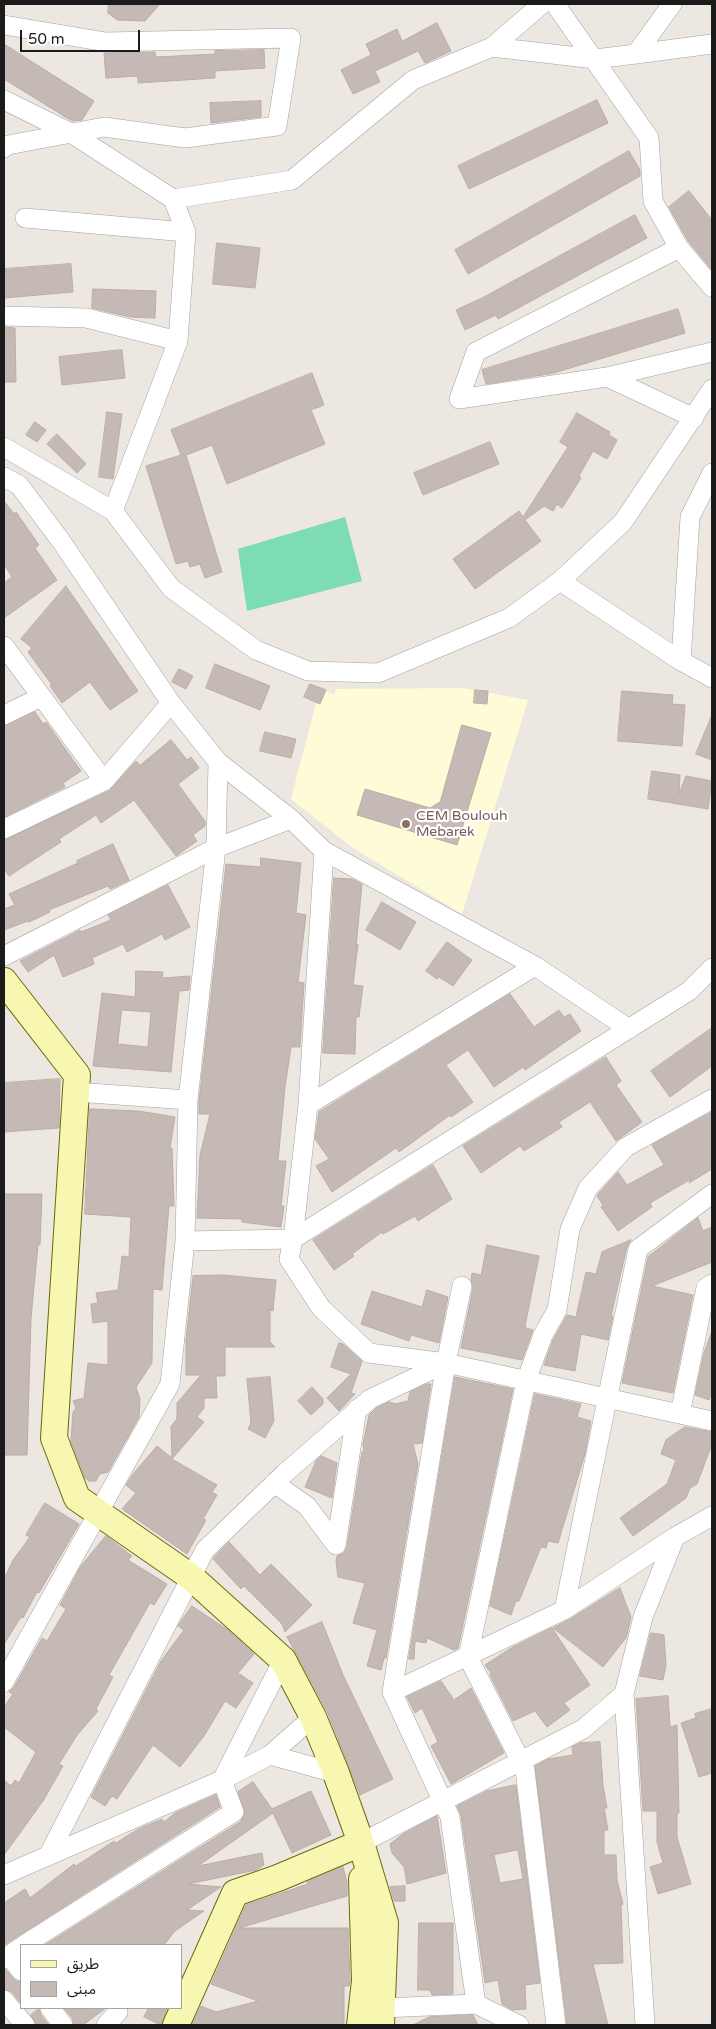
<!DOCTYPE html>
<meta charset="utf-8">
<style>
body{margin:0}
#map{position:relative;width:716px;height:2029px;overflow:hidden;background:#ece7e0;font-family:"Varela Round","Noto Sans Arabic",sans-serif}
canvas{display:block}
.frame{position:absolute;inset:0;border:5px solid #1b1b1b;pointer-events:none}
.legend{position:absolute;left:20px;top:1944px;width:162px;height:65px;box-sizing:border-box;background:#fff;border:1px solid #a4a4a4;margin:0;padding:6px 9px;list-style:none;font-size:15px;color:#1b1b1b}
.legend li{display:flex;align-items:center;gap:10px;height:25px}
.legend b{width:25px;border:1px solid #a4a4a4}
.scale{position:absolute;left:20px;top:30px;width:120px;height:22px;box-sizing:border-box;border:2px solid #1b1b1b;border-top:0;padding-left:6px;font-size:15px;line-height:18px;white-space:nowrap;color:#1b1b1b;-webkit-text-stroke:4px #fff;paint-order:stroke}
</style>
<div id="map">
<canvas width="716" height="2029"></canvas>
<div class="frame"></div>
<ul class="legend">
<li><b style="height:6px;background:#f8f7b2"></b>طريق</li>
<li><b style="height:14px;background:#c4b9b4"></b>مبنى</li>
</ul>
<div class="scale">50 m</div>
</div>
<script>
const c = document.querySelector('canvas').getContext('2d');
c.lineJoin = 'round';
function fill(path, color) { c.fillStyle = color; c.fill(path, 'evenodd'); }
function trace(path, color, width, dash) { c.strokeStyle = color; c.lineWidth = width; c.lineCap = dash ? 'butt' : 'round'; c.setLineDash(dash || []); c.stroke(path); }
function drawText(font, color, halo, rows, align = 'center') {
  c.font = font + ' "Varela Round",sans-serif'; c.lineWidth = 4.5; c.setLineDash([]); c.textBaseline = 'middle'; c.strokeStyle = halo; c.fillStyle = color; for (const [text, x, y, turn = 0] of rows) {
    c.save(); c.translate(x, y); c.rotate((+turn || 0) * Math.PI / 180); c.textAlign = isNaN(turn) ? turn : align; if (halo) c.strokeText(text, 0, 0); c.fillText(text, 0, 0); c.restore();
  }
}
fill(new Path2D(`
 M320,688L334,695L336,689L463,688L528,700L462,914L353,848L291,799Z`), '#fefcd7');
fill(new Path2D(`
 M345,517L362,581L247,611L238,549Z`), '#7edcb2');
const building = new Path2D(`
 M109,4H160L145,21L117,20L108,13Z
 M437,23L451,51L425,63L418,51L375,71L380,82L353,94L341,70L371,55L366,44L397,29L402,41Z
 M4,44L94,101L82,120L73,121L67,118L4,79Z
 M264,50L265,68L215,71V78L138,83V76L106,78L104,53L155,52L156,57L215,54V51Z
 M597,100L608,123L469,189L458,166Z
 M261,101V117L211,123L210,103Z
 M629,151L640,170V176L468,274L455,250Z
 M689,191L712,220V270L688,241L669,207Z
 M635,215L647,238L498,319L496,315L465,330L456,310L482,298Z
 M217,243L260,248L255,288L213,284Z
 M71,264L73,292L4,298V269Z
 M93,289L156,291L155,318L130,317L92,308Z
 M678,309L685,333L554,373L486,384L482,370Z
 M4,327L15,328L16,382H4Z
 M122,350L125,378L62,385L59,357Z
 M312,373L324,405L311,410L325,444L227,484L212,445L186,455L222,572L205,578L200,564L190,567L188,561L176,564L146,466L181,455L171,430Z
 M107,412L122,414L113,479L99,477Z
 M577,413L610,432L609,435L617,440L607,459L593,451L579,476L581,478L562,508L557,504L553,511L544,506L525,520L541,541L475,589L453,559L519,511L523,517L568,447L560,442Z
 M35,422L46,430L37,442L26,435Z
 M57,434L86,464L77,473L47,444Z
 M490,442L499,464L423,495L414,473Z
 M4,501L14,514L16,512L39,545L35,548L57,580L4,618V583L12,577L4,564Z
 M66,586L138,691L110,710L90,682L62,703L50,686L52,685L28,652L32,648L21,639Z
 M215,664L270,686L260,710L206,688Z
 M179,669L193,676L186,689L172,682Z
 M310,684L326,690L320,704L304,697Z
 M475,690L488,691L487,704L474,703Z
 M622,691L673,695L672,704L685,705L682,746L618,741Z
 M35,712L43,724L46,722L81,771L63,783L65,787L4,817V726Z
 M712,715V760L696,754Z
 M462,725L491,733L457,845L357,815L365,789L430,808L440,802Z
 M265,732L296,739L291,758L260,751Z
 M171,740L187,760L191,757L199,768L178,784L205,821V826L193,835L197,841L176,856L134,800L101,823L96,815L59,839L61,842L9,876L4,869V840L109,791L136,761L140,765Z
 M652,771L680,775L679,794L686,776L712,781L708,809L648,799Z
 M113,844L129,880L110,889L108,886L49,910L50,912L29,922L28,921L4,930V909L15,905L9,894L78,863L77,861Z
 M261,858L301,863L296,913L306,915L298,982L304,983L300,1047H291L285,1087L278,1161H286L281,1206H284L281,1227L242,1222V1219L197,1218L200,1155L210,1114H199V1101L226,864L260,867Z
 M334,878L352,879L362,884L356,947L358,944L353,985L363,986L359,1017H356L355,1054L323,1053Z
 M168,885L190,927L165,940L162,934L127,952L123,944L92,958L94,964L63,977L54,955L28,972L20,961L80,930L81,932L111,920L108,915Z
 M382,902L416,922L400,950L366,930Z
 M447,942L472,960L453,986L439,977L437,979L426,971Z
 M136,971L163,972L162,978L190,976L189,990L179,991L171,1072L93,1066L102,993L135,997ZM122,1010L151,1012L148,1047L118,1044Z
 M510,994L534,1027L559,1010L564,1017L570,1014L581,1031L525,1070L523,1067L494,1087L468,1050L446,1065L473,1102L451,1117L450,1115L399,1152L396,1148L332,1192L316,1166L329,1159L315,1139L319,1112Z
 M712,1028V1066L670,1097L651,1071Z
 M606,1057L621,1081L616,1085L642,1122L616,1141L590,1102L559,1122L562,1127L524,1151L520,1146L481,1173L463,1146Z
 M60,1079L59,1128L4,1132V1083Z
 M90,1109L139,1111L175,1117L170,1148H172L174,1206H169L162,1290L153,1289L152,1363L136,1387L140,1399L139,1417L108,1472L100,1474L96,1481H89L85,1478L71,1441L73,1412L76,1408L73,1401L84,1398L88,1363L108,1365V1321L93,1323L91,1304L98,1303L96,1293L118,1290L122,1256L129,1257L131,1217L85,1214Z
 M712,1112V1169L689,1183L691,1179L650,1203L652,1207L618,1231L601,1207L603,1205L597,1196L598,1194L618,1172L627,1185L664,1165L652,1145Z
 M433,1165L452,1199L418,1221L415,1216L383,1234L382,1232L352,1254L354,1256L334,1270L313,1240Z
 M4,1194H42L40,1245H38L31,1318L27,1455H4Z
 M698,1218L703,1231L712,1227V1262L652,1286L693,1295L673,1393L622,1383L648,1257Z
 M631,1240L627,1247L611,1316H613L608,1340L581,1334L575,1371L544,1365L553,1340L567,1315L576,1317L586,1272L596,1274L602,1252Z
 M487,1245L539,1256L525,1326L526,1328L533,1330L522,1360L461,1348L473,1288L471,1280L472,1273L481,1275Z
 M222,1275L276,1280L273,1311L270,1310V1342L275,1347H225V1376H216L217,1398H204V1408L197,1417L204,1422L172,1459L217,1485L212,1492L217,1495L203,1519L206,1520L187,1554L122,1509L136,1493L126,1485L133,1474L157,1446L172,1458L171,1426L177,1419V1403L201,1375H186V1340L193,1276Z
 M427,1290L448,1297L439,1343L411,1335L409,1341L361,1324L372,1291L422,1307Z
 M711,1334L712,1391L709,1400L695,1395L704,1353Z
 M339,1343L343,1344L362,1361L351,1393L355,1394L339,1411L327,1398L351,1374L331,1367Z
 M270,1377L274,1421L265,1438L248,1429L251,1423L247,1379Z
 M455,1377L513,1389L458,1648L454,1650L427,1638L426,1643L415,1641L414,1659H409Z
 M427,1384H431L422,1443L413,1444L418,1464L386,1658H384L381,1670L367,1666L377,1630L353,1623L365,1583L338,1577L336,1562L337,1556L344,1553L347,1547L362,1452L364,1451L363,1444L369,1415L376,1408L389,1402L395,1404L408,1401L410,1392Z
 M312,1387L323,1399V1404L311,1415L298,1401Z
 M535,1394L581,1404L577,1417L591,1421L585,1454L558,1543L548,1541L546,1548L541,1547L519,1601H516L511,1615L490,1606Z
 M685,1427L712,1432V1444L697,1484L690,1488L686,1498L633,1536L620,1518L667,1484L676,1460L661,1454L666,1440Z
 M321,1456L337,1463L332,1498L305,1487L316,1461Z
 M45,1503L79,1524L39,1593L37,1592L23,1618L21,1617L4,1644V1579L13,1560L30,1537L26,1535Z
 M106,1536L132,1556L128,1560L167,1584L154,1605L150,1603L109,1675L113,1677L96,1709L98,1711L77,1735L59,1764L63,1766L43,1801L4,1855V1780L11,1786L15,1780L19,1783L36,1752L4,1727V1707L13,1694L9,1692L14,1687L42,1638L47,1641L66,1609L60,1605L81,1566Z
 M229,1542L260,1575L271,1564L312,1605L285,1632L282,1624L244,1586L241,1589L213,1559Z
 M620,1588L631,1617L626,1638L603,1667L553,1628L570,1619Z
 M192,1606L228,1630L254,1654L238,1673L253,1683L236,1708L225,1701L204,1736L180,1767L153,1745L117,1799L112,1796L105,1806L91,1797L161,1661L184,1630L178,1626Z
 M322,1622L343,1675L393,1779L360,1795L327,1711L287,1637Z
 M552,1628L590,1685L564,1703L570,1710L547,1727L535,1711L513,1721L490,1675L491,1673L485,1665L511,1648Z
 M651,1633L664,1635L666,1665L663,1680L640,1676Z
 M441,1681L454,1700L471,1688L504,1753L451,1784L431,1746L438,1742L422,1708L415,1713L407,1697Z
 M668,1696L670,1727L677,1725L679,1813H677V1837L691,1884L658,1894L650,1867L663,1863L657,1842V1811H643L636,1699Z
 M712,1709V1773L699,1777L681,1723L696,1718L695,1714Z
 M600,1742L603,1785L607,1808H604L608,1830H604V1855H616L617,1880L623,1904L621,1905L623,1963L593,1964L608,2025H567L535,1766L548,1759L573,1755L572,1747L580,1743Z
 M253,1782L272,1809L311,1791L331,1835L292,1853L273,1813L198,1866L262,1853L264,1865L256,1870L188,1884L221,1887L187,1910L204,1911L175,1931L164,1945H45L240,1822L245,1813L238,1792Z
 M516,1785L540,1983L525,1985L526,2009L513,2010L502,2004L498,1980L485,1983L461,1815L457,1806L487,1791ZM518,1850L523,1879L500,1883L494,1855Z
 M216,1795L220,1807L4,1945V1903L25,1889L30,1898L74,1864L76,1866L114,1841L116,1843L138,1829L162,1819L164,1822L175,1813Z
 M437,1816L446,1873L407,1884L404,1867L392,1853L390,1844L403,1834Z
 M343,1867L347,1882V1896L239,1928H348L350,1982L349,1986H344V2025H192L201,2006L216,2012L258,2001L211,1984L246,1905L308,1884L307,1882Z
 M405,1886V1901H394L390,1887Z
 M419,1923H453V1994L432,1995L430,1990H418Z
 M4,1970H6L16,1981L21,1982V2003L12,1992L4,1989Z
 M64,2008H106L83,2025H74L72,2018Z
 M149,2008H167L161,2025L144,2017Z
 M39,2009L41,2015L49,2025H36L31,2015Z
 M473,2015L478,2025H413L429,2017Z`);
fill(building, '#c4b9b4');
trace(building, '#bdada3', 1);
const street = new Path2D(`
 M555,4L649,138L653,201L679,248L712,287
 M4,25L106,42L291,38L277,126L185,138L104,127L8,145L4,148
 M492,47L542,4
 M636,54L712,44
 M4,100L71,133L173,199L186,232L178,341L113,511L171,588L256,650L308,671L378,673L509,618L560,581L623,522L712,389
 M173,199L292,180L413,80L492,47L595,59L636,54L672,4
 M25,218L186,232
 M679,248L476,352L459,399L607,377L712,352
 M4,316L86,318L178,341
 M607,377L694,418
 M4,447L113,511
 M4,477L19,485L61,541L171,703L218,762L291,819L324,851L535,966L629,1029
 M560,581L681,661L712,678
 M4,646L104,781
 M681,661L690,517L712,473
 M4,715L41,697
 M4,829L104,781L171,703
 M324,851L308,1105L293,1239L289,1259L321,1308L369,1353L446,1363L712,1421
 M4,956L216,848L291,819
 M76,1092L188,1100
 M308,1105L535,966
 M185,1241L293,1239L689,991L712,968
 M462,1286L446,1363L392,1692L450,1817L476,2004
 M680,1414L706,1288L712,1284
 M274,1483L307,1506L336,1545L357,1409
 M564,1610L638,1249L712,1194
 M4,1682L170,1384L185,1241L188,1100L216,848L218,762
 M392,1692L564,1610L675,1537
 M624,1694L645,2025
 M270,1755L313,1717
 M361,1843L583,1729L624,1694L643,1617L675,1537L712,1516
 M49,1854L205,1550L284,1474L370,1399L446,1363
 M4,1875L222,1780L270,1755L336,1773
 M24,1945L234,1812L222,1780L283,1660
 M9,1955L21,1971
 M4,1959L21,1947
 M4,2000L25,2025
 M50,2008L63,2025
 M382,2008L476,2004L519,2025
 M106,2025L118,2012
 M556,2025L525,1770L468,1657L526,1381L543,1335L557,1310L570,1229L588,1188L626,1147L712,1099`);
const secondary = new Path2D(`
 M4,981L77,1075L54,1438L77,1498L191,1577L283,1660L313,1717L336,1773L361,1843L385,1923L381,2025
 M176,2025L235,1893L278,1878L361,1843
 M360,2025L365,1981L362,1879`);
trace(street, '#a2a2a2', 20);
trace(secondary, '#686d06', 28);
trace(street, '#fff', 19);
trace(secondary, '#f8f7b2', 26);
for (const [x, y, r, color] of [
 [406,824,5,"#8d6e63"]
]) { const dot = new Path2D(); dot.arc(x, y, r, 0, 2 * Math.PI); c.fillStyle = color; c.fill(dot); trace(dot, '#fff', 2); }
drawText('14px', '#785e54', '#fff', [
 ["CEM Boulouh",416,816],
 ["Mebarek",416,832]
], 'left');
</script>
